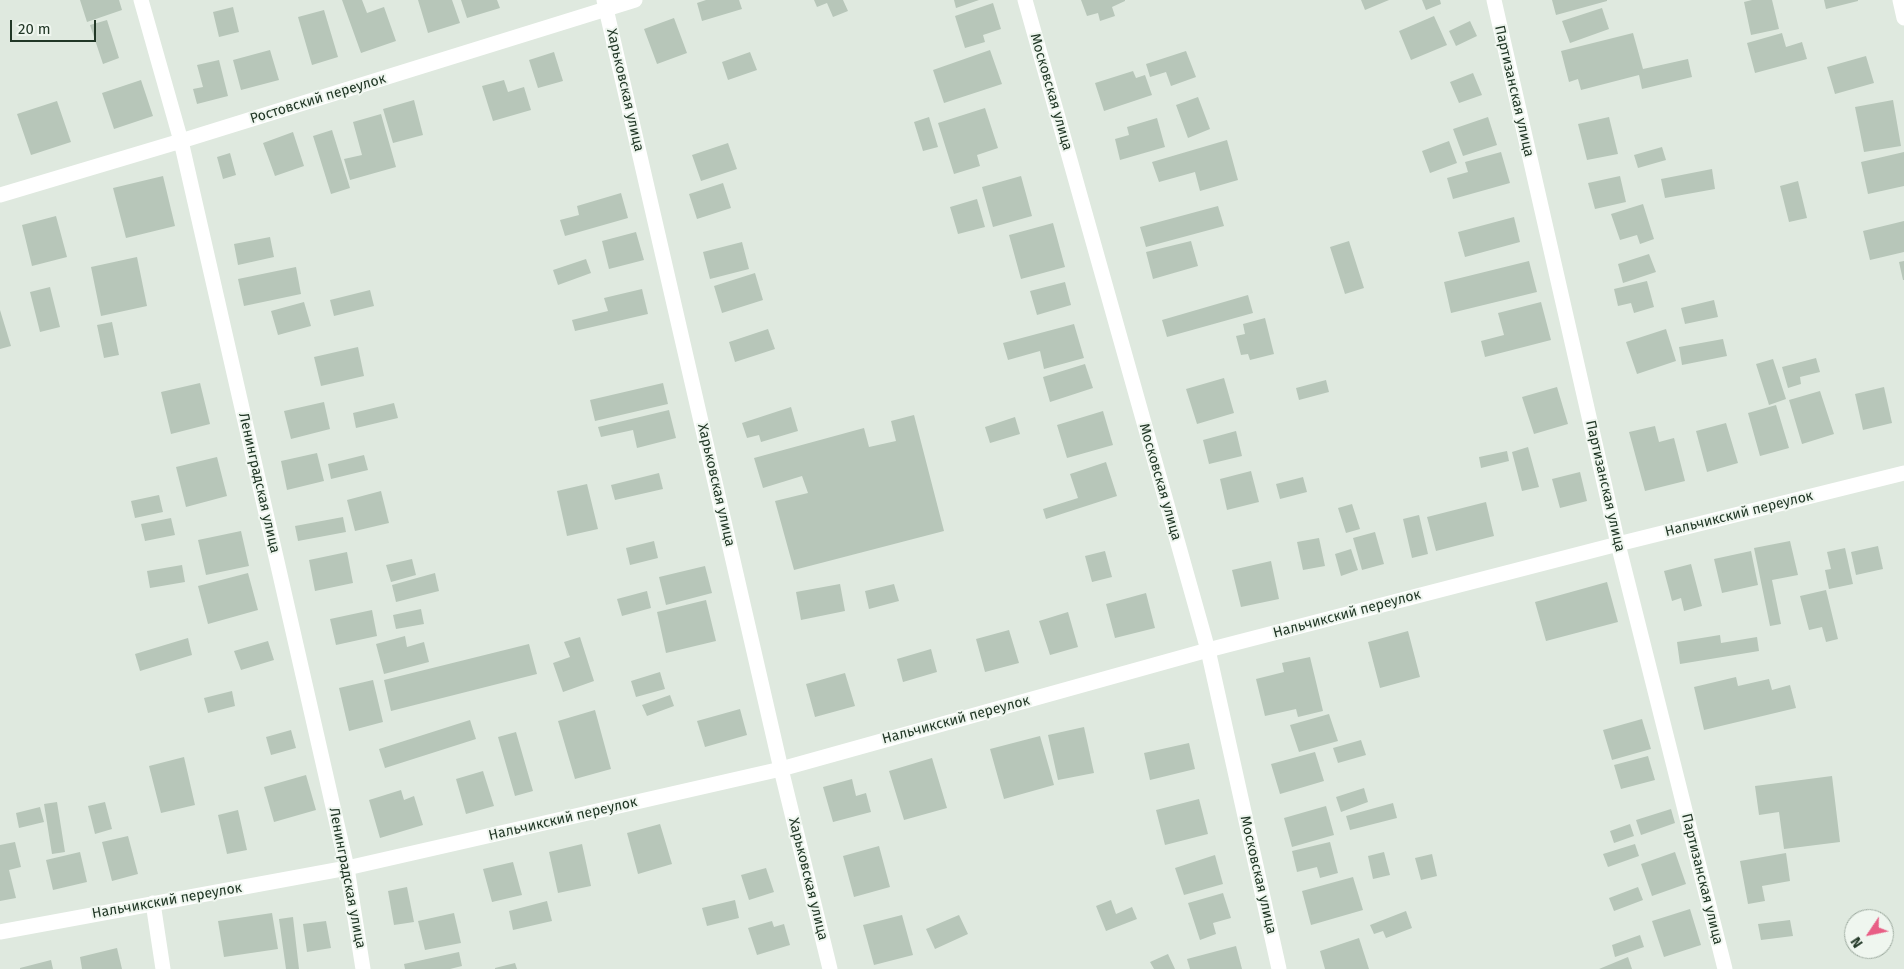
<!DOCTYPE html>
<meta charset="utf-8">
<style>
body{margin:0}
#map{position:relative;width:1904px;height:969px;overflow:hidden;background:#dfe9df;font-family:"Fira Sans",sans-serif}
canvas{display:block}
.north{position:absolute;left:1844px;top:909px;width:50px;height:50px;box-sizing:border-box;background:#eff6ef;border:1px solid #9daa9f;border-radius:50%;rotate:236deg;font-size:14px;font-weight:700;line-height:20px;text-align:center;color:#213726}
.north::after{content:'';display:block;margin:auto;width:18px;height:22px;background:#e85e85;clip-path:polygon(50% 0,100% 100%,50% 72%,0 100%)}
.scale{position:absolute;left:10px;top:20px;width:86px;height:22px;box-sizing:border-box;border:2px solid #213726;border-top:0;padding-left:6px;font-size:15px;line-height:18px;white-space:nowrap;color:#213726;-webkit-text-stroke:4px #eff6ef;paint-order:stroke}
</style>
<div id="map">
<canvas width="1904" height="969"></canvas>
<div class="north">N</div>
<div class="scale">20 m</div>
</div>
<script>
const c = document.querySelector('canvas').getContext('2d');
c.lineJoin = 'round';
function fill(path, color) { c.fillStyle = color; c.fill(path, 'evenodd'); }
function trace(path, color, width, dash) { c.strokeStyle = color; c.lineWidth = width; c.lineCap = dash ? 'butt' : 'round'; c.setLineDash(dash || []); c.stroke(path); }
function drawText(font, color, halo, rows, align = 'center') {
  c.font = font + ' "Fira Sans",sans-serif'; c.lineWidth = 4; c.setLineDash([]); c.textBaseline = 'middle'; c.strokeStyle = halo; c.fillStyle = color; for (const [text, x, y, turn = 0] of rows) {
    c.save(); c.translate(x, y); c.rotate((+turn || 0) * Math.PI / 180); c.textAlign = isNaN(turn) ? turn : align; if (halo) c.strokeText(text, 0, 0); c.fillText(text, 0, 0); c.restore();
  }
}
fill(new Path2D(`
 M80,0H119L122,10L87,22Z
 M342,0H362L367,13L384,7L396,41L361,53Z
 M418,0H452L460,23L428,33Z
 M461,0H497L500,8L467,18Z
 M706,0H739L742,9L702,21L697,3Z
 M814,0H843L848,11L833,17L827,3L817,7Z
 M954,0H979L956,8Z
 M1081,0H1125V1L1112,7L1115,16L1100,21L1098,13L1087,16Z
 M1361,0H1389L1365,10Z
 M1422,0H1440L1441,4L1426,10Z
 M1552,0H1607V1L1556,15Z
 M1752,0H1772L1779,29L1751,35L1744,2Z
 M1824,0H1858V1L1826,9Z
 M993,3L1001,29L983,35L985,42L965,48L955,16Z
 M233,7L239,32L219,37L213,12Z
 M1602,8L1609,29L1570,43L1562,21Z
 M324,10L338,57L312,65L298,17Z
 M1434,16L1447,45L1411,60L1399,31Z
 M674,18L687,53L657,64L644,29Z
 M107,20L119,58L103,64L90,25Z
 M1470,21L1477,36L1456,46L1449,31Z
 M1633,33L1643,69L1688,59L1692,77L1642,89L1639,75L1581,90L1578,79L1569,82L1561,51Z
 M1782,33L1786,47L1802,42L1807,59L1755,73L1747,43Z
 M270,50L279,80L241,90L233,60Z
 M990,50L1002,84L944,103L933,70Z
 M1186,51L1196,77L1171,86L1166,72L1150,77L1146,64Z
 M554,52L563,81L538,88L529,60Z
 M750,52L757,70L728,80L722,62Z
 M1866,56L1874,83L1835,94L1827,67Z
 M219,60L228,96L197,104L193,89L203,87L197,65Z
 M1133,71L1136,78L1145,75L1152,95L1104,111L1095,83Z
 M1473,73L1482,95L1459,103L1450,82Z
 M141,80L153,116L114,129L102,93Z
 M504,80L508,92L524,87L531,110L493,121L482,86Z
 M1198,97L1210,129L1188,138L1176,105Z
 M414,100L423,135L393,143L383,109Z
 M1893,100L1901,146L1864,152L1855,107Z
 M57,101L71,142L31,155L17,114Z
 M985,108L998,148L977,155L980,166L954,174L938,123Z
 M381,114L396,167L350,180L344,159L362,155L353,122Z
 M929,117L938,147L923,151L914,122Z
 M1488,117L1497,145L1463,156L1453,129Z
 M1609,117L1618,154L1587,160L1578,124Z
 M1157,118L1165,147L1120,160L1115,139L1129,135L1127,127Z
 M332,130L350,188L331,194L313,136Z
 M293,132L304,166L275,176L263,143Z
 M1227,140L1238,180L1200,191L1195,172L1159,182L1152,162Z
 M1449,141L1457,163L1430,173L1422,151Z
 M728,143L737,169L701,181L692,155Z
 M1662,147L1666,160L1638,168L1634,155Z
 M1501,152L1510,183L1453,199L1447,178L1468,172L1465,162Z
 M1904,152V186L1868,194L1861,162Z
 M230,153L236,175L223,179L217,157Z
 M1712,169L1715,189L1665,198L1661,179Z
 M163,176L175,226L126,238L113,188Z
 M1021,176L1032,216L993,227L982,187Z
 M1620,176L1626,202L1595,209L1588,183Z
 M1798,181L1807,218L1789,222L1780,186Z
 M723,183L731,208L697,219L689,194Z
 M621,193L628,218L565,236L560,220L579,215L577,206Z
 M977,199L985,227L958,234L950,207Z
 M1643,204L1654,239L1640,244L1637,235L1620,240L1611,214Z
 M1218,206L1224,226L1146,247L1140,227Z
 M56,216L67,257L32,266L22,225Z
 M1514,217L1520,242L1465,257L1458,232Z
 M1904,221V252L1870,260L1863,231Z
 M1053,223L1065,267L1021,279L1009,235Z
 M636,232L644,260L609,269L602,241Z
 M270,237L274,257L238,265L234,244Z
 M1191,241L1198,266L1153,279L1146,252Z
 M1349,241L1364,288L1345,294L1330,247Z
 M742,242L749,269L710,279L703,252Z
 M1649,254L1656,272L1623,283L1618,264Z
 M137,257L147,306L101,316L91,267Z
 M586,259L591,273L558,285L553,270Z
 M1529,261L1537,292L1451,313L1444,282Z
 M1904,261V280H1903L1899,262Z
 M296,267L301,294L244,306L238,279Z
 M755,273L763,300L722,313L714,286Z
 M1647,281L1654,307L1634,313L1631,303L1618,306L1614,289Z
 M1065,282L1071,305L1037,315L1030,291Z
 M50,287L60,327L40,332L30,292Z
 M642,289L648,314L575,331L572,320L608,311L604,298Z
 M370,290L374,306L334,316L330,300Z
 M1248,295L1253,313L1167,337L1162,320Z
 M1714,300L1718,317L1685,324L1681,308Z
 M304,302L311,326L278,335L271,311Z
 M1541,302L1551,340L1485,357L1481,341L1504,335L1498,313Z
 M0,310L11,346L0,349Z
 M1265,318L1274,354L1250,360L1248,354L1241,355L1236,336L1245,334L1243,324Z
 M112,322L119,355L104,358L97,325Z
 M1074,324L1084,358L1044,369L1040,351L1008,360L1003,343Z
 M768,329L775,349L735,362L729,342Z
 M1666,329L1676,361L1637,374L1626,342Z
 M1723,339L1727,356L1682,365L1679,347Z
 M358,347L364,376L321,386L314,357Z
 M1816,358L1820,372L1800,377L1801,384L1788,388L1782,367Z
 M1773,359L1786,399L1769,405L1756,364Z
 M1085,364L1093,388L1050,402L1043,377Z
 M1224,378L1234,413L1197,424L1186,389Z
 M1326,380L1329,392L1299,400L1296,388Z
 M200,383L210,424L171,434L161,392Z
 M663,383L668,404L595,421L590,400Z
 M1557,387L1568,424L1534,434L1522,397Z
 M1884,387L1892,423L1863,430L1855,394Z
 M1820,391L1834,434L1802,444L1789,400Z
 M324,402L330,429L291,439L284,411Z
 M394,403L398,418L356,428L353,413Z
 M1776,405L1789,448L1760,456L1748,413Z
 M791,407L798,431L761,442L759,435L747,438L742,423Z
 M669,410L676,438L637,448L633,430L601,437L598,427Z
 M1103,411L1113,445L1067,458L1057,425Z
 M914,415L944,531L794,570L775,501L808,493L802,476L763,488L754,458L864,428L869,447L896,441L891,421Z
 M1015,417L1020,434L990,443L985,427Z
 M1726,423L1738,463L1707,472L1696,431Z
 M1655,426L1659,442L1674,438L1685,481L1645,491L1629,432Z
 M1236,431L1242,456L1209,464L1203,440Z
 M1528,447L1539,487L1522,491L1512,452Z
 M1507,451L1509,461L1481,468L1479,457Z
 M317,453L324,481L287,490L281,461Z
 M364,455L368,470L331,479L328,464Z
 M217,457L227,496L186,507L176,467Z
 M1106,462L1117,496L1046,519L1043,509L1078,498L1070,474Z
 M1251,471L1259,502L1227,510L1220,479Z
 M1580,472L1587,501L1560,508L1552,479Z
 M659,473L663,489L615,500L611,485Z
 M1303,477L1307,492L1280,499L1276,484Z
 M587,484L598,529L567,536L557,491Z
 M381,491L389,523L355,531L347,500Z
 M159,495L163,512L135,518L131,501Z
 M1486,502L1494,536L1436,551L1427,517Z
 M1352,504L1360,529L1346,533L1338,508Z
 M1419,515L1428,554L1412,558L1403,519Z
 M343,517L346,532L298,541L295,526Z
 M171,518L175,535L145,541L141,524Z
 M241,531L249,566L206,575L198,540Z
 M1375,532L1384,564L1362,570L1353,538Z
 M1319,538L1325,566L1303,570L1297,542Z
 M654,541L658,558L630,565L626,548Z
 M1790,541L1798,575L1772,580L1781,624L1770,626L1754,548Z
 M1878,546L1883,569L1856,575L1851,552Z
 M1845,548L1853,584L1829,589L1825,570L1831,569L1827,552Z
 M1351,549L1358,570L1341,576L1335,554Z
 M1105,551L1112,577L1092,582L1085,556Z
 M1751,551L1758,585L1722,593L1714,559Z
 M347,552L353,583L315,591L309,560Z
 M412,559L416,575L391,582L386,565Z
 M1271,561L1279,599L1241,607L1232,570Z
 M1691,564L1702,606L1684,611L1681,598L1672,601L1664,571Z
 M182,565L185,582L150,588L147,571Z
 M705,566L712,593L666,605L659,577Z
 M248,573L258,610L208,624L198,586Z
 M435,573L439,591L396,602L392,585Z
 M1607,582L1618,622L1546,641L1535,602Z
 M840,584L845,611L801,620L796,592Z
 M894,584L899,601L869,609L865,591Z
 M1826,590L1838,639L1826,642L1822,627L1809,630L1800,596Z
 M647,591L651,608L622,616L617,599Z
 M1146,593L1155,628L1115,638L1106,604Z
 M706,600L716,641L666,653L657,612Z
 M421,609L424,624L396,629L393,615Z
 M372,610L377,636L336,645L330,619Z
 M1068,612L1078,647L1050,655L1039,621Z
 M1009,630L1019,663L985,672L976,639Z
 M1408,631L1420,677L1380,688L1368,642Z
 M1720,635L1721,643L1757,637L1759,651L1680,664L1677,642Z
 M405,636L407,647L424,642L429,662L384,674L376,644Z
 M580,637L594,681L563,692L553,663L570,657L564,642Z
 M188,638L192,655L140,671L135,654Z
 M268,641L274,660L241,670L234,651Z
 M529,644L537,674L391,711L384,680Z
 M931,649L937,672L903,682L897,659Z
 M1310,657L1323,711L1298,717L1296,709L1265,716L1256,679L1284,672L1282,663Z
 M660,672L665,689L636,697L631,681Z
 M845,673L855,706L815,717L806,684Z
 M1736,677L1738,686L1769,679L1772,690L1790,685L1796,708L1704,730L1694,687Z
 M373,680L383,722L349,731L339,688Z
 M232,691L235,706L208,713L204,698Z
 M670,695L674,706L647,716L642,705Z
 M740,709L747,735L705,747L697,721Z
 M595,710L611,769L575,779L558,721Z
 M1329,714L1338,741L1299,752L1290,725Z
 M1642,719L1651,749L1612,760L1603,730Z
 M470,720L476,739L385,768L379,749Z
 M1084,727L1094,773L1058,780L1048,735Z
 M291,730L296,748L271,755L266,737Z
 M516,732L533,791L515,796L498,737Z
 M1040,736L1054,785L1004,799L990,749Z
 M1361,740L1366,755L1338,763L1333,748Z
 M1189,743L1195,769L1150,780L1144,753Z
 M1315,752L1324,781L1280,794L1271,764Z
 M1648,756L1655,780L1621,789L1614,765Z
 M184,757L195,805L161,813L149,766Z
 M932,758L947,808L904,820L889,771Z
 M483,771L494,806L466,814L456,779Z
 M306,775L316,810L274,822L264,787Z
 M1832,776L1840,842L1784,849L1779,812L1759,815L1755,786Z
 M852,779L856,796L866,793L871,812L833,822L823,787Z
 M1364,788L1368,802L1341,812L1336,797Z
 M401,790L404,800L414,796L423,825L380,838L369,800Z
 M1199,799L1208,834L1165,845L1156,810Z
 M57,802L65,852L52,854L44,804Z
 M105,802L112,829L95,834L88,806Z
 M1393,803L1397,818L1350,830L1346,816Z
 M1326,806L1334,835L1292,847L1284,818Z
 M40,807L44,822L19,828L16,813Z
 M1671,809L1675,823L1641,835L1636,820Z
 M238,810L247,850L227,854L218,815Z
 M660,824L672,864L638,874L627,833Z
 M1630,824L1634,836L1614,843L1610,831Z
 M128,836L138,874L112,881L102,842Z
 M15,842L21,867L9,870L16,898L0,901V845Z
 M1330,842L1338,873L1320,878L1317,867L1297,872L1292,851Z
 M582,844L591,886L558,893L549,852Z
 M1635,844L1639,856L1608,867L1603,854Z
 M879,846L890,887L854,897L843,856Z
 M80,852L87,882L53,890L46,860Z
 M1384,852L1390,875L1373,879L1368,856Z
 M1675,852L1686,884L1652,896L1641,864Z
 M1786,853L1790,881L1762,886L1765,901L1748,904L1740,861Z
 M1432,854L1437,876L1421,880L1415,858Z
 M1215,855L1223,884L1184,895L1175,868Z
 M513,862L522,895L492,902L483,869Z
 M766,868L774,892L749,900L741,875Z
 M1353,877L1363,910L1311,925L1302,891Z
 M407,887L414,922L394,925L388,891Z
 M1638,887L1643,900L1614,911L1609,898Z
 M1223,893L1231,918L1213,923L1216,934L1200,940L1188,903Z
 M735,900L739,918L707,926L702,908Z
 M1111,900L1116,914L1132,907L1137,919L1106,931L1096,906Z
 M547,901L552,921L513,930L509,911Z
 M1690,909L1701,945L1664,957L1652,921Z
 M1406,911L1412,928L1386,938L1383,931L1374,934L1370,925Z
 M272,913L278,949L224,957L218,921Z
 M454,913L461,943L425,950L418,921Z
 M902,915L913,955L874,965L863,925Z
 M959,915L968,934L935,949L926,929Z
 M293,917L299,969H286L279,919Z
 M1790,920L1793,936L1761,940L1758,924Z
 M326,921L331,948L307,952L303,924Z
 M772,921L774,927L784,924L790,945L757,955L748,928Z
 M1640,935L1644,947L1615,957L1612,945Z
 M1359,938L1369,969H1325L1320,951Z
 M1236,946L1242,969H1190L1187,959Z
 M117,948L122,969H82L80,957Z
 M459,952L462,966L450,969H405L404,964Z
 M1168,954L1175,969H1154L1150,962Z
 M1628,957L1632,969H1599Z
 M51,960L53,969H20V968Z
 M515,963L517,969H495V968Z`), '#b7c6b9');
trace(new Path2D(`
 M141,0L181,141L347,868L363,969
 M604,0L781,769L830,969
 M1494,0L1618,544L1725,969
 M1900,0L1904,18
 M0,195L181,141L635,0
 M153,903L163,969
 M0,932L347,868L781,769L1208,650L1618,544L1904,473`), '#fff', 15);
trace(new Path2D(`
 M1025,0L1208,650L1279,969`), '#fff', 15);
drawText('14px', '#213726', '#eff6ef', [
 ["Харьковская улица",625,90,77],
 ["Партизанская улица",1514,91,77],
 ["Московская улица",1051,92,74],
 ["Ростовский переулок",318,99,-17],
 ["Московская улица",1160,482,74],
 ["Ленинградская улица",259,483,77],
 ["Харьковская улица",716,485,77],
 ["Партизанская улица",1605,486,77],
 ["Нальчикский переулок",1739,514,-14],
 ["Нальчикский переулок",1347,614,-15],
 ["Нальчикский переулок",956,720,-15],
 ["Нальчикский переулок",563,819,-13],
 ["Московская улица",1258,875,77],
 ["Ленинградская улица",347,878,79],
 ["Харьковская улица",808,879,76],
 ["Партизанская улица",1702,879,76],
 ["Нальчикский переулок",167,901,-10]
]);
</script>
